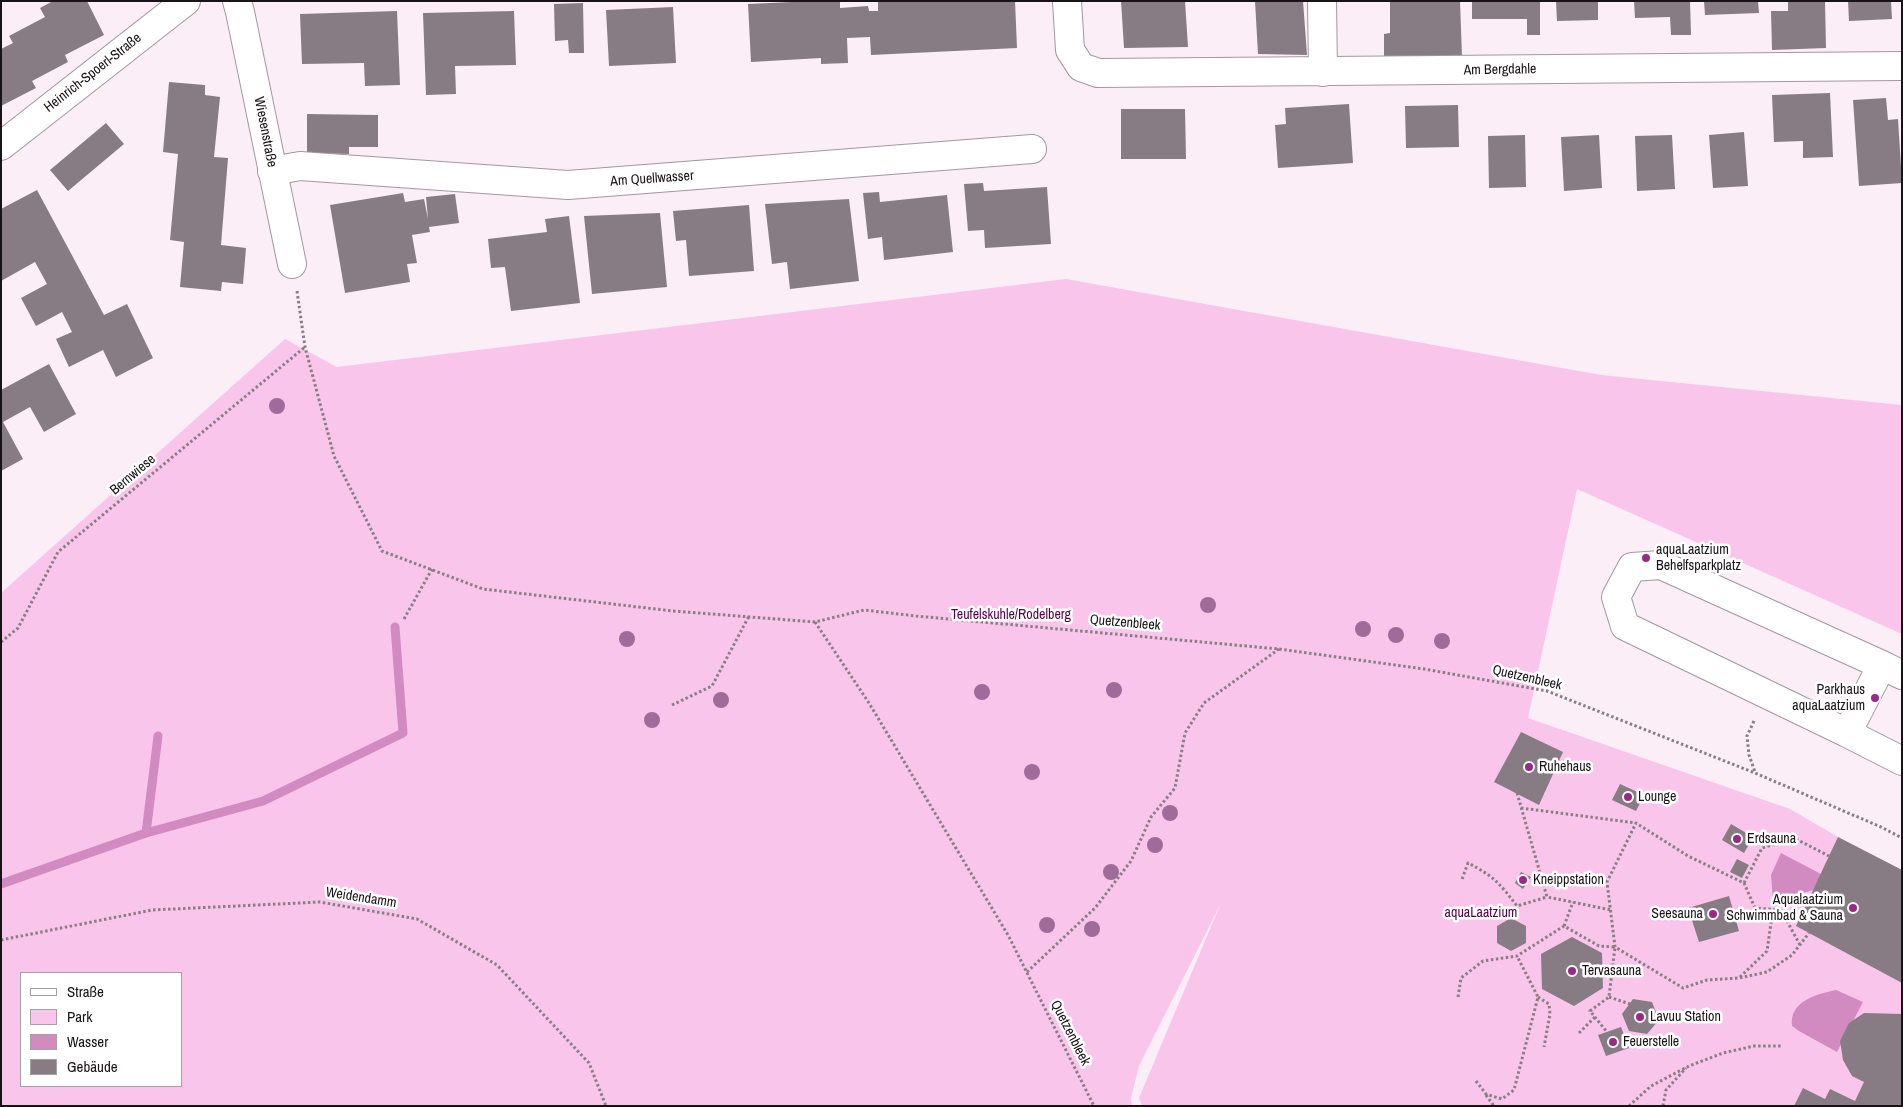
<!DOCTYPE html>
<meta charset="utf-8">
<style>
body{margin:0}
#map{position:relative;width:1903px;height:1107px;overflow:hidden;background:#fbeef7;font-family:"Archivo Narrow",sans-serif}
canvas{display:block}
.frame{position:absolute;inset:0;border:2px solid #181316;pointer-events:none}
.legend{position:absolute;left:20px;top:972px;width:162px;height:115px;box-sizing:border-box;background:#fff;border:1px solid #a3a1a2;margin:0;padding:6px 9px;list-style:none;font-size:15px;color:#181316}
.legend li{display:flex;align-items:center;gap:10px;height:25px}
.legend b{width:25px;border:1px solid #a3a1a2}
</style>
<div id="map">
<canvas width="1903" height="1107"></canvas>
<div class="frame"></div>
<ul class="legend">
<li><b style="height:6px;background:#fff"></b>Straße</li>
<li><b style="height:14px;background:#f9c5eb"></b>Park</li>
<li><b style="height:14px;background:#d28bc0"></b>Wasser</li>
<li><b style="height:14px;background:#887c84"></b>Gebäude</li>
</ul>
</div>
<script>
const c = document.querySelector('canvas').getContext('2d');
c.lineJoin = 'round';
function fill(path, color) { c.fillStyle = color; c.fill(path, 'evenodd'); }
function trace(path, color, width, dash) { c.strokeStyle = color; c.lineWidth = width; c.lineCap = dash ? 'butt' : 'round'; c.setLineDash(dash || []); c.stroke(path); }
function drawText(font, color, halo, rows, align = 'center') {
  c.font = font + ' "Archivo Narrow",sans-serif'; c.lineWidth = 5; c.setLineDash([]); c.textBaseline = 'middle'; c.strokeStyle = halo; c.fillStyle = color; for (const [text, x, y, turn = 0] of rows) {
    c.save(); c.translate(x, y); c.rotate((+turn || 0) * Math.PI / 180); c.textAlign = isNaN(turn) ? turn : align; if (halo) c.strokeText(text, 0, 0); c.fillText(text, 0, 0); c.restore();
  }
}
fill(new Path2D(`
 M1066,279L1601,375L1902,405V634L1577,489L1528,718L1790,809L1838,837L1902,870V1106H1142L1139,1098L1220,905L1139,1066L1131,1098L1132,1106H1V593L285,339L337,367ZM21,973H181V1086H21Z`), '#f9c5eb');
fill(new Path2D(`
 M1781,853L1821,874L1813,890L1773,902L1771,875Z
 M1836,990L1863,1002L1837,1052L1799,1031L1792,1026C1789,1001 1817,994 1836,990Z`), '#d28bc0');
trace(new Path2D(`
 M146,833L158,736
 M1,884L146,833L263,801L403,733L395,627`), '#d28bc0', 9);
fill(new Path2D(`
 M53,1H87L104,35L65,55L68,62L32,81L36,88L1,106V49L13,43L9,36L45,17L40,8Z
 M814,1H840V8L868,6L869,11H878V1H1015L1017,48L871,55L870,37L847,38L848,63L821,64V58L751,62L748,4Z
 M1121,1H1185L1188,47L1124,48Z
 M1255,1H1303L1307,55L1258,54Z
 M1460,1L1462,57L1384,59V34L1390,33V2Z
 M1472,1H1540V35H1527V19H1472Z
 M1556,1H1598V20L1557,21Z
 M1634,1H1690L1691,35H1671L1670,17L1635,18Z
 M1704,1H1758L1759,13L1705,15Z
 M1788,1H1825L1826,48L1772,50L1771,11H1788Z
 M1848,1H1891L1892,19L1849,21Z
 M583,3L584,53H569L568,40L555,41L554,4Z
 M673,7L676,63L609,66L606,10Z
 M397,11L400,85L365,86L364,63L302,64L300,14Z
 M514,11L516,65L455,66L456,94L426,95L423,13Z
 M169,82L205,85V95L220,97L214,157L228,158L221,245L246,248L243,284L222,282L221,291L180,287L184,242L170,240L178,154L163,152Z
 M1830,93L1833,157L1803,158V141L1774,142L1772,95Z
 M1886,98L1888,120L1898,119L1902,183L1859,186L1853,100Z
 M1349,104L1353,163L1278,168L1275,125L1286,124L1285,108Z
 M1458,105L1459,147L1406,148L1405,106Z
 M1121,109H1185L1186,159H1121Z
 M307,114L378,115V147H349V154L307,153Z
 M106,123L124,144L68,191L50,170Z
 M1744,132L1748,186L1713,188L1709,135Z
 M1525,135L1526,187L1489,188L1488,136Z
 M1599,135L1602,188L1564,191L1561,137Z
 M1672,135L1675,189L1637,191L1635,136Z
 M983,183L984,191L1047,187L1051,244L985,248L984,230L968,231L964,184Z
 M37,190L104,315L127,304L153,358L116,377L103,350L69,367L56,339L72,332L62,312L36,326L21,298L47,284L35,262L1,281V209Z
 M879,192L880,202L947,195L953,252L884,260L882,237L868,239L863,193Z
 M403,193L405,202L424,199L428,219L426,197L455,194L459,223L429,227L430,232L412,235L417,263L407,264L410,282L345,293L330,205Z
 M849,199L859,281L790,289L787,262L772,264L765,204Z
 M749,205L754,271L689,276L686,240L676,241L673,211Z
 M660,213L667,287L592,294L584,216Z
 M569,216L580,303L511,311L505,267L491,268L488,239L547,232L545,219Z
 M49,364L76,414L44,432L30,407L3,422L23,459L1,471V390Z
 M1521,732L1563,752L1539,805L1494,782Z
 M1620,784L1644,795L1636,811L1612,800Z
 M1731,824L1753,837L1744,853L1722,840Z
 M1838,837L1902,870V983L1796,926Z
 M1737,859L1749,865L1742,878L1730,872Z
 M1521,872L1531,877L1523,889L1515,883Z
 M1729,896L1739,931L1699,942L1688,908Z
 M1511,918L1526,926V943L1511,951L1497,943V926Z
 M1572,937L1602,953L1603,988L1574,1006L1542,989L1541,954Z
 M1633,999L1652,1002L1659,1020L1647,1034L1629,1031L1622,1014Z
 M1864,1013L1902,1014V1106H1794L1803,1088L1825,1099L1830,1089L1855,1101L1864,1082L1852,1076L1843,1060L1840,1041L1849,1023Z
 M1621,1027L1629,1048L1606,1056L1598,1035Z`), '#887c84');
const minor = new Path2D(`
 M237,1L240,12L292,264
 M1067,1L1070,50L1081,67L1098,73L1902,66
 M1322,1L1323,72
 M1,146L186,1
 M272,171L300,166L568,185L1032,149
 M1902,675L1882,665L1847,733L1902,761
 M1847,733L1625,626L1616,597L1632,567L1661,565L1882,665`);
trace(minor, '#a397a0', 30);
trace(new Path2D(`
 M297,291L305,347L334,456L382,551L483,589L673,611L815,622L864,610L916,616L1279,649L1424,669L1547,691L1755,773L1881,827L1902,838
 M404,619L432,569
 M815,622L869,703L1008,935L1094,1106
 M1,642L18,628L58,552L305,347
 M672,705L712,686L749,616
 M1754,721L1747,736L1749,755L1755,772
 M1517,793L1547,897L1611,910
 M1521,808L1636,823
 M1462,879L1468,863C1494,876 1500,884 1517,906L1547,897
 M1744,883L1762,848L1794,838L1829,856
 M1755,908L1744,883L1688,856L1636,823L1607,882L1615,947L1683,988L1707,980L1739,978L1767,972L1792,955L1809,933
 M1737,920L1755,908L1781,910L1800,945
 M1564,926L1573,902
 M1,940L152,910L320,902L417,919L497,965L589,1063L606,1106
 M1027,972L1095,908L1131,861L1151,817L1175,788L1185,733L1204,703L1279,649
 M1740,977L1767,951L1773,909
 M1458,997L1461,978L1483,961L1517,956L1564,926L1599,946L1615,947L1609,997L1590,1011L1607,1032
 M1538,997L1549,1004L1550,1014L1544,1047
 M1609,997L1630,1004
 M1579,1033L1595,1017
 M1476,1081L1486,1094L1502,1099L1514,1090L1538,997L1517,956
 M1486,1095L1494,1106
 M1629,1106L1651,1086L1689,1066L1723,1053L1754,1046H1783
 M1663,1106L1666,1090L1686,1068`), '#887f85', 3, [2.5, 2.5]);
trace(minor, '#fff', 28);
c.fillStyle = '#a06b98';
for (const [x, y] of [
 [277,406],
 [1208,605],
 [1363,629],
 [1396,635],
 [627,639],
 [1442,641],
 [1114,690],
 [982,692],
 [721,700],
 [652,720],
 [1032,772],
 [1170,813],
 [1155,845],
 [1111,872],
 [1047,925],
 [1092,929]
]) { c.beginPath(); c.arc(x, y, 8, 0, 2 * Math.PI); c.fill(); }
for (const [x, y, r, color] of [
 [1646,558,5,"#9a2986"],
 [1875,698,5,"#9a2986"],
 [1529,767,5,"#9a2986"],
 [1628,797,5,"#9a2986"],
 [1737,839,5,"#9a2986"],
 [1523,880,5,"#9a2986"],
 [1853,908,5,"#9a2986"],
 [1713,914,5,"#9a2986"],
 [1572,971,5,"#9a2986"],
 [1640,1017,5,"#9a2986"],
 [1613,1042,5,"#9a2986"]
]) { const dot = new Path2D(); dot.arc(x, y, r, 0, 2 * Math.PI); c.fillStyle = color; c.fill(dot); trace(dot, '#fff', 2); }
drawText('14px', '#181316', '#fff', [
 ["Am Bergdahle",1500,70,-1],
 ["Heinrich-Spoerl-Straße",93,73,-38],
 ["Wiesenstraße",265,132,79],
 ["Am Quellwasser",652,179,-4],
 ["Bernwiese",133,475,-40],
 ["Quetzenbleek",1125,623,5],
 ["Quetzenbleek",1527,678,13],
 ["Weidendamm",361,898,9],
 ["Quetzenbleek",1070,1033,63]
]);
drawText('14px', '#181316', '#fff', [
 ["aquaLaatzium",1656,550],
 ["Behelfsparkplatz",1656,566],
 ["Parkhaus",1865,690,"right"],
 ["aquaLaatzium",1865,706,"right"],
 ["Ruhehaus",1539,767],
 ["Lounge",1638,797],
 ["Erdsauna",1747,839],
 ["Kneippstation",1533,880],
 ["Aqualaatzium",1843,900,"right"],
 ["Schwimmbad & Sauna",1843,916,"right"],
 ["Seesauna",1703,914,"right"],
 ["Tervasauna",1582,971],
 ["Lavuu Station",1650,1017],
 ["Feuerstelle",1623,1042]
], 'left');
drawText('14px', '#56004a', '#fff', [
 ["Teufelskuhle/Rodelberg",1011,615],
 ["aquaLaatzium",1481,913]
]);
</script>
